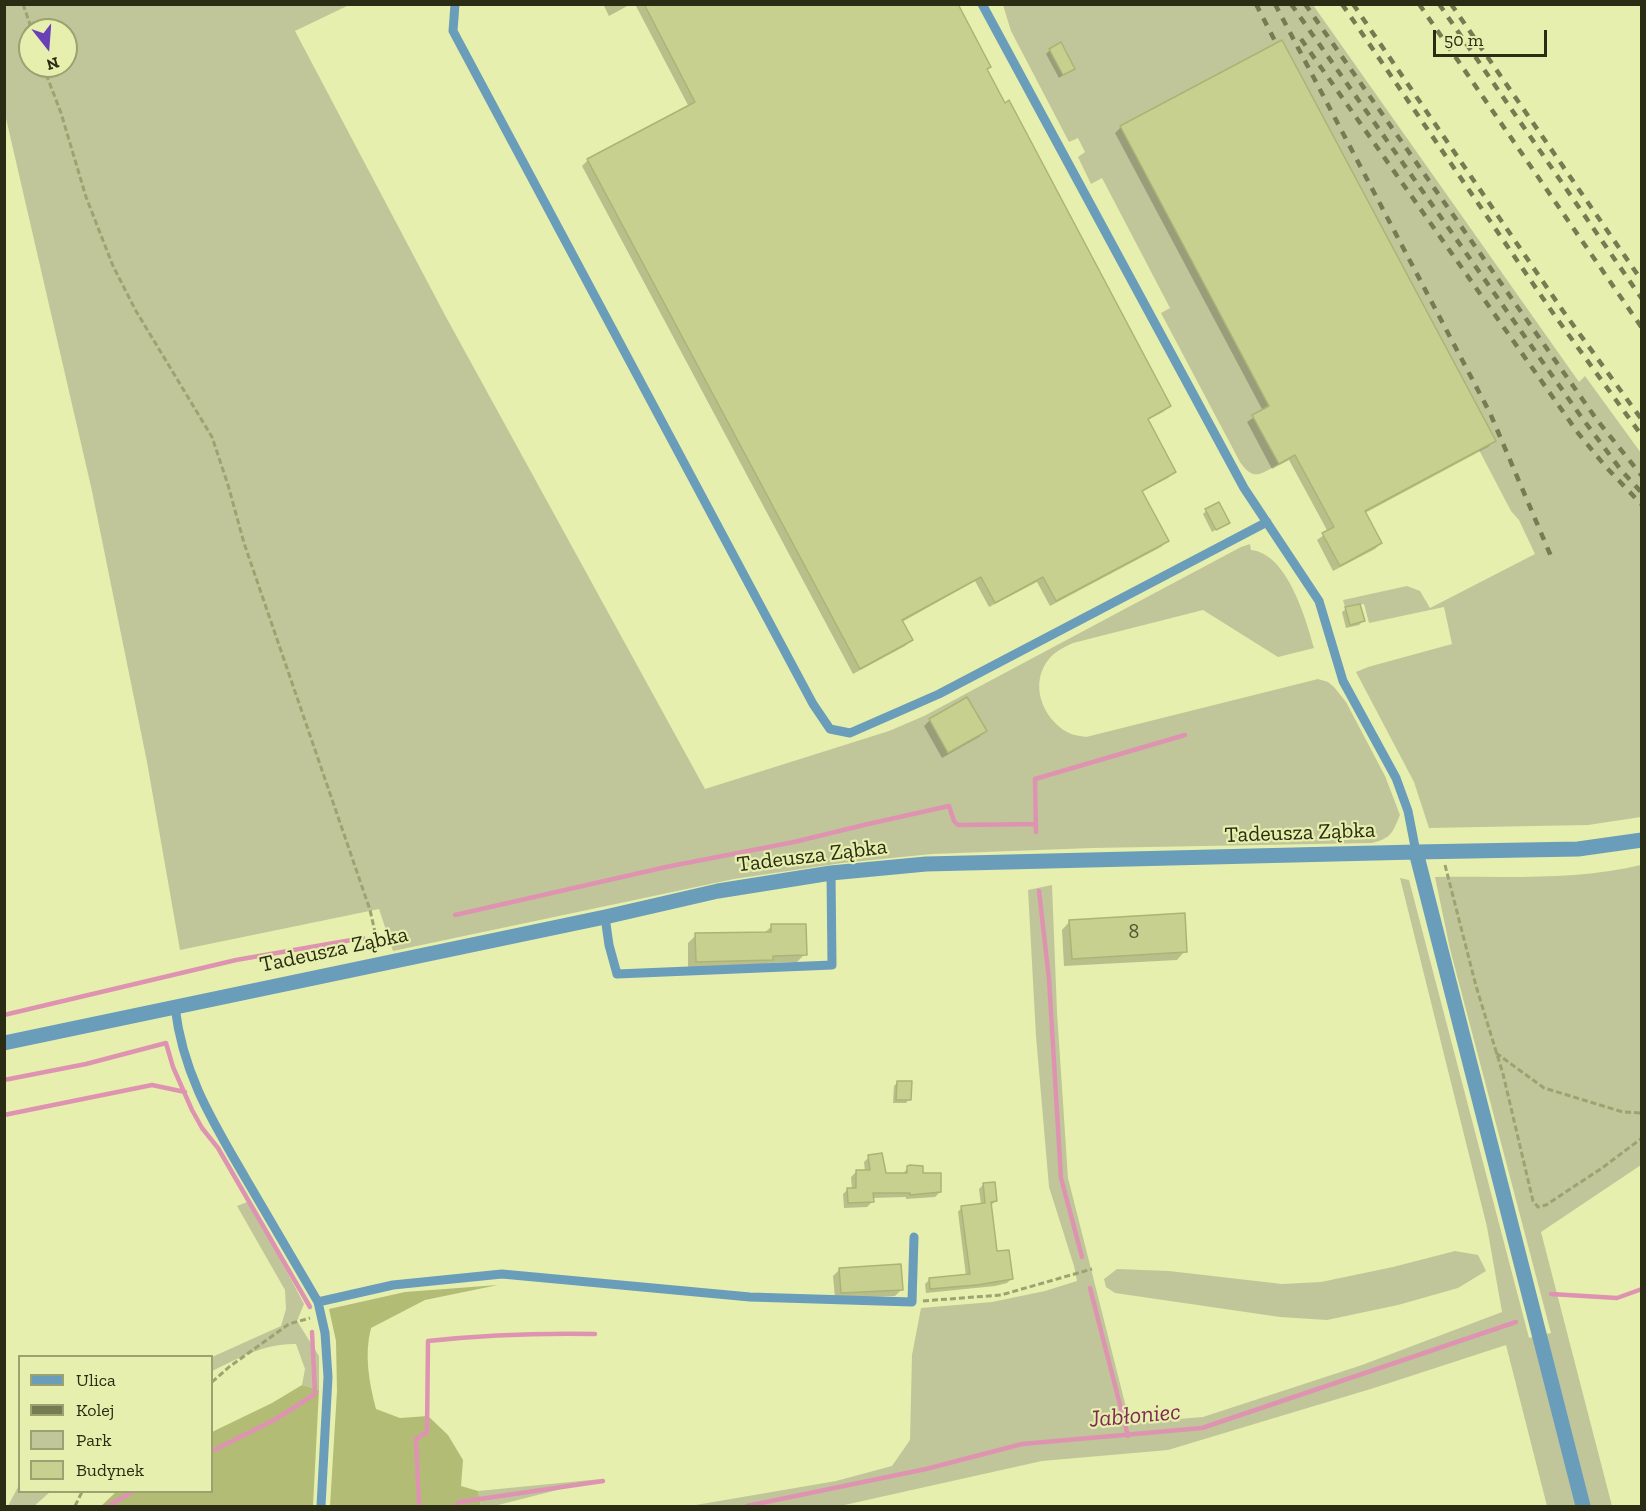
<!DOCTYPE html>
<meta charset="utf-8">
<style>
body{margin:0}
#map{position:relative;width:1646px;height:1511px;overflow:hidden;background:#e6efad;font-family:"Zilla Slab",serif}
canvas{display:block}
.frame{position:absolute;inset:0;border:6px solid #2a2d13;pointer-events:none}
.legend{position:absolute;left:18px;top:1355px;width:195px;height:138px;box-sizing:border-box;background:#e6efad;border:2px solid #9ba16f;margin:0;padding:8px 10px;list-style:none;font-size:18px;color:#2a2d13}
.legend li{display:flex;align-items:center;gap:12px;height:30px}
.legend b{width:30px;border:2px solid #9ba16f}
.north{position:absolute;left:18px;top:18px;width:60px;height:60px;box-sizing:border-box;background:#e6efad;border:2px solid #9ba16f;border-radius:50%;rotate:163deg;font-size:16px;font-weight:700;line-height:24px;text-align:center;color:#2a2d13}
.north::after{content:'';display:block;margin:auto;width:21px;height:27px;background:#6940b8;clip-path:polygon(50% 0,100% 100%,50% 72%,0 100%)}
.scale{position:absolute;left:1433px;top:30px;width:114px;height:27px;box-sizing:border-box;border:3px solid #2a2d13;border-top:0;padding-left:8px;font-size:18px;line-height:21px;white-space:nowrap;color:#2a2d13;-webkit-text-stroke:4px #e6efad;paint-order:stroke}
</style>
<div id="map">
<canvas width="1646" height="1511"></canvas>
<div class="frame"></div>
<ul class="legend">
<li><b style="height:8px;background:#6a9dba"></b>Ulica</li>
<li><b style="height:8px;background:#767c52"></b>Kolej</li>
<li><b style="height:16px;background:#c0c699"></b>Park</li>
<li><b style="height:16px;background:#c7d08f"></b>Budynek</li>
</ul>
<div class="north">N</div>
<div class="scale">50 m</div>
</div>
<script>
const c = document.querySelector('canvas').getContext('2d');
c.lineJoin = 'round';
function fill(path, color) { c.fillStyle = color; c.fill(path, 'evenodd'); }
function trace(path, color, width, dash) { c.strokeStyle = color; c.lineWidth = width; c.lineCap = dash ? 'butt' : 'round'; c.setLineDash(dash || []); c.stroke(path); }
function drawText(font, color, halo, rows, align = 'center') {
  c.font = font + ' "Zilla Slab",serif'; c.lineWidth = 4.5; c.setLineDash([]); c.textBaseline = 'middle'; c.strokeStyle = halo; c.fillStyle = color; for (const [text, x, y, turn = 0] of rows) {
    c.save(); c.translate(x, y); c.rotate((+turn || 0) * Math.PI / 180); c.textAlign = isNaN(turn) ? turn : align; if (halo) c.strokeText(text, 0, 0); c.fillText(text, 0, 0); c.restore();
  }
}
fill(new Path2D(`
 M4,5H349L295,31L446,317L705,789L889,731L924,716L1241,547L1250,544L1251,550C1287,553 1306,619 1314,648L1278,657L1203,610L1073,643C1065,647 1055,651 1049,659C1029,683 1042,718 1067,732C1072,735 1080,736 1086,737L1318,679L1328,682L1334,687L1346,702L1385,776L1400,815C1392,834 1391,838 1372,843L1092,848L932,854L842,863L734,879L393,951L379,909L180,950L147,762L92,491L5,114ZM30,30H66V66H30Z
 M1003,5H1313L1579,382L1585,376L1641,453V817L1588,825L1429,828L1414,782L1356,672L1368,667L1452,644L1444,607L1369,623L1364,604L1345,607L1343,600L1407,586L1420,591L1430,608L1535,554L1519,520L1511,511L1479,450L1496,441L1217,309L1269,406L1252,415L1279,464C1260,474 1254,482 1240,462L1161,313L1170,308L1102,178L1091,184L1078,157L1085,152L1078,138L1069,142L1011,31Z
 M1641,865V1165L1541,1232L1612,1506H1547L1506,1345L1374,1388L1168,1450L1042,1461L840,1506H690L836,1481L892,1466L910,1440L912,1355L921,1308L992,1302L1045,1291L1077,1281L1074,1266L1049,1187L1036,1036L1028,890L1052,885L1057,1012L1068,1178L1130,1423L1203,1417L1362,1365L1502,1312L1487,1227L1400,878L1409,880L1529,1338L1551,1333L1450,949L1435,877C1502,876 1576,881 1641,865Z
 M250,1201L304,1304L297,1321L319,1356V1390L302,1385L305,1369L296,1344C265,1343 239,1358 212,1371V1357L281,1326L286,1309L285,1290L237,1206Z
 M1455,1251L1478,1255L1486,1271L1458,1288L1398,1305L1327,1320L1280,1317L1115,1293L1106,1287L1104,1279L1117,1269L1169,1271L1282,1284L1321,1282L1393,1267Z
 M601,1479L494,1506H481L478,1491Z
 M19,1485L20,1492H50L34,1506H8Z`), '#c0c699');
fill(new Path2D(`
 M498,1285L425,1300L371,1328C364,1355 369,1382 376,1409L400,1418L428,1416L448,1435L463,1460L461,1486L478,1491L481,1506H330L337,1391L336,1341L329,1309L405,1292Z
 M302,1385L319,1390L313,1506H101L116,1492H212V1432L272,1403Z`), '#b3bc74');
fill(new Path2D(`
 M603,4H631L609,16Z
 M635,4H956L986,70L1169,406L1163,412L1147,420L1174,472L1168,478L1141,492L1167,541L1161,547L1050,606L1037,582L989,607L975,581L902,622L911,640L905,646L853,674L582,166L588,160L689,107Z
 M1050,50L1074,68L1059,78L1046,54Z
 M1121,127L1494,441L1488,447L1365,513L1381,543L1375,549L1333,571L1317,540L1328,532L1289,460L1272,469L1247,422L1263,411L1115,133Z
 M1206,511L1228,522L1212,532L1203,514Z
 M1346,609L1363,621L1359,625L1346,628L1342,612Z
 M967,699L985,731L979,737L942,758L924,726L930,720Z
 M1070,921L1185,951L1177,960L1064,966L1062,930Z
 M772,926L805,954L797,962L768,963L763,968L688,970V943L696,935L764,933Z
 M898,1082L909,1099L906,1103H893L894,1086Z
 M869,1157L884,1175L903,1174L908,1167L922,1175L940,1192L935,1197L906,1199V1197L872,1198V1202L867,1207L844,1208L843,1194L848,1189H852L851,1177L856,1172L865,1171L864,1162Z
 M984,1184L996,1201L991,1205L995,1253L1011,1279L1007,1283L995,1286L926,1293L925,1284L930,1279L966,1276L958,1212L962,1207L981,1205L979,1189Z
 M839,1270L901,1290L895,1296L835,1298L833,1276Z`), '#0003');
trace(new Path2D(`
 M1036,832L1035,779L1185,735
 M1039,891L1049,979L1061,1178L1082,1257
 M455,915L666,867L794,842L868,824L949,806L954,821L958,825L1036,824
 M4,1015L236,960L363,938
 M4,1080L86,1064L166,1043L173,1067L192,1110L202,1128L218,1148L310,1307
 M4,1115L152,1085L185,1092
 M1090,1288L1128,1436
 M1551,1294L1617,1298L1642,1289
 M212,1451L276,1419L315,1394L312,1332
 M108,1506L132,1492
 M419,1506L416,1439L427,1432L428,1341C484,1335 539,1333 595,1334
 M457,1506L459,1502L603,1481
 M747,1506L926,1469L1022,1444L1202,1428L1516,1322`), '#de94b1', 4.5);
const building = new Path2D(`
 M644,4H958L991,67L987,69L1005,103L1009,100L1171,406L1148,419L1176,472L1142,491L1169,541L1056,601L1043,577L995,603L981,577L902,620L913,640L860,669L587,159L695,102Z
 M1282,40L1496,441L1365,511L1382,543L1340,566L1322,533L1334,527L1295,455L1279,464L1252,415L1269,406L1120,126Z
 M1061,42L1075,69L1063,75L1049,49Z
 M1219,502L1230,523L1216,530L1205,509Z
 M1360,604L1365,621L1350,625L1345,607Z
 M967,697L987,731L948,753L929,719Z
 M1185,913L1187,952L1072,959L1069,920Z
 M771,924H806L807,955L773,956V960L696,962L695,933L771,932Z
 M897,1081H912L911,1100H896Z
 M882,1153L886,1173H907V1166L910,1165L923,1166V1173H941V1192L910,1195V1193H873L874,1202L848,1203L847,1188H856V1170H870L868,1155Z
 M995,1182L997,1201L991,1202L997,1251L1009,1250L1013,1279L977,1285L930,1289L929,1278L970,1274L961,1206L985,1203L983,1183Z
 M901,1264L903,1290L841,1293L839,1268Z`);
fill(building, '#c7d08f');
trace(building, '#abb474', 1.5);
trace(new Path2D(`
 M23,4L32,30
 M43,66L61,113L86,197L113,266L136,311L212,437L228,485L244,543L370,910L378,945
 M1445,865L1476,986L1503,1074L1533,1201L1538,1207L1546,1205L1602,1168L1642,1138
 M1496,1053L1544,1088L1623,1112L1642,1113
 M923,1301L1001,1295L1092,1269
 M212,1382L229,1367L289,1324L310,1318
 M75,1506L82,1492`), '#9ca371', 3, [6, 3]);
trace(new Path2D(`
 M455,4L453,31L813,704L830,729L850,733L939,694L1267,522
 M982,4L1244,488L1319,601L1343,681L1396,778L1408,811L1416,852
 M605,917L609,945L617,974L832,965L831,873
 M175,1007C183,1075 213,1122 246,1179C270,1220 294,1261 318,1302L393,1285L502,1274L750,1297L912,1302L914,1237
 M318,1302L325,1333L328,1377L321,1506`), '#6a9dba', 9);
trace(new Path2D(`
 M1416,852L1578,849L1642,840`), '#6a9dba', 15);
trace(new Path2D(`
 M4,1043L605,917L718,891L831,873L926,864L1416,852L1583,1506`), '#6a9dba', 15);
trace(new Path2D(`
 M1256,4L1276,43
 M1275,4L1490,413L1553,561
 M1291,4L1582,418L1621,470L1642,493
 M1305,4L1597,420L1642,476
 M1342,4L1555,316L1642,436
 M1353,4L1563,311L1642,420
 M1419,4L1642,328
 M1439,4L1642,299
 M1451,4L1642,281
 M1301,39L1578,433L1606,467L1642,505`), '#767c52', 4.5, [8, 8]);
drawText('20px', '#515632', null, [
 ["8",1134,932]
]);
drawText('22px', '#2a2d13', '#e6efad', [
 ["Tadeusza Ząbka",1300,833,-2],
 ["Tadeusza Ząbka",812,856,-7],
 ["Tadeusza Ząbka",334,950,-12]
]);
drawText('italic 24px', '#802a53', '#e6efad', [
 ["Jabłoniec",1135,1416,-5]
]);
</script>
